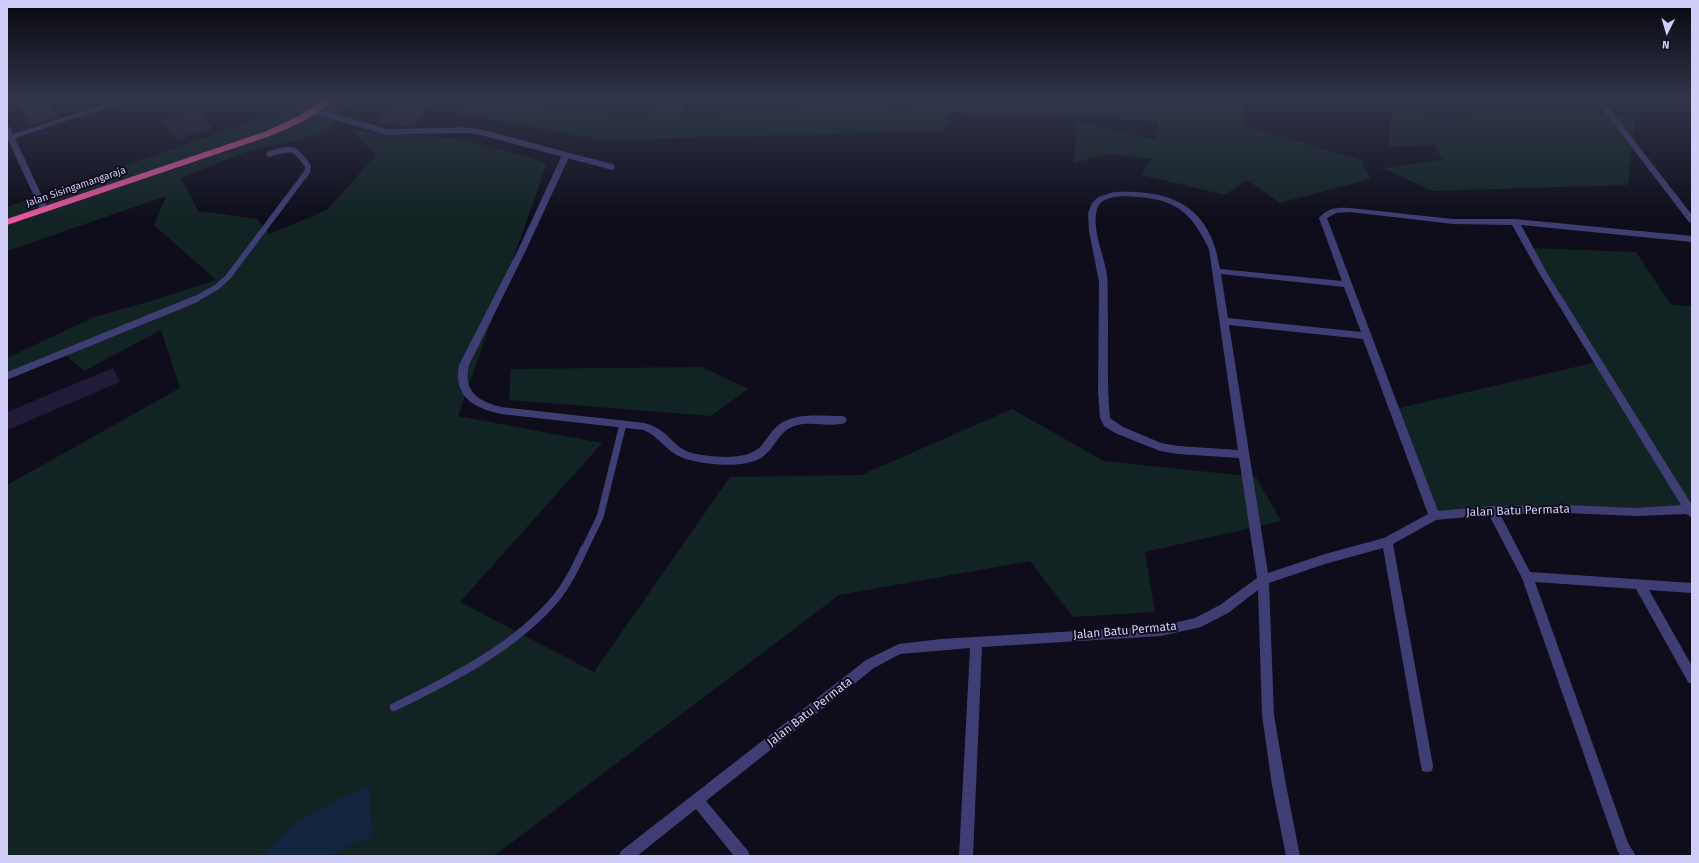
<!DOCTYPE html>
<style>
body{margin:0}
#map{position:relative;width:1699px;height:863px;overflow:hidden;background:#0f0d1b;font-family:"Fira Sans",sans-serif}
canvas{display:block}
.frame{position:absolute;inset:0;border:8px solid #d1cdf9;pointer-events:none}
.north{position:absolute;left:1647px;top:12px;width:40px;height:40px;-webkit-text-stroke:3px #0f0d1b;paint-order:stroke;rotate:185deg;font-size:11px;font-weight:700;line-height:16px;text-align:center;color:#d1cdf9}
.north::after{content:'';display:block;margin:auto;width:14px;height:18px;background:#d1cdf9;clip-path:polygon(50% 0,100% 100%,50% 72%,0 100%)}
</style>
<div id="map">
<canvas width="1699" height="863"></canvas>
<div class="frame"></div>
<div class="north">N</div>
</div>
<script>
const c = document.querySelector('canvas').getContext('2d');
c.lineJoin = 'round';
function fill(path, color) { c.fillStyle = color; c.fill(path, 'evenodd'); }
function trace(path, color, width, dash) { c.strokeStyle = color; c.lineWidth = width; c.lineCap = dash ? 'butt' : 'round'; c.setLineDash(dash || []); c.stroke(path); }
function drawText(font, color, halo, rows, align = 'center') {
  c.font = font + ' "Fira Sans",sans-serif'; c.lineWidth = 4; c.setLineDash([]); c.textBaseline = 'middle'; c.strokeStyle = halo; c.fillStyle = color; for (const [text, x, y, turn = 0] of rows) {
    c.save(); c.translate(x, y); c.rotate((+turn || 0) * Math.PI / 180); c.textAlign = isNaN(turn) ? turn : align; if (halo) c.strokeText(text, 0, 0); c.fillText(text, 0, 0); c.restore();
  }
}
fill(new Path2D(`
 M300,99H352L327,133L246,152L181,178L198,211L257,219L269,234L327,210L376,155L351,130L462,139L547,163L458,416L602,443L460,602L594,672L730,477L861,475L1012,409L1104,461L1256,477L1281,521L1145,552L1155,612L1073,617L1030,561L839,595L494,856H7V485L180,388L161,330L84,371L63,353L7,376V358L94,317L151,301L216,280L154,225L166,196L7,251V207L295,106Z
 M462,99H507L643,117L652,99H685L681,117L803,104V99H866L867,101L906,106L905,99H1244L1243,125L1361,160L1370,179L1280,203L1247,180L1225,195L1141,175L1152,159L1109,154L1074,163L1077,121L1156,140L1158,121L952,112L943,131L603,140L454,113Z
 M1393,103L1442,119L1516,105L1635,116L1628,185L1433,191L1382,168L1442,160L1435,145L1388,147Z
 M1530,248L1636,252L1671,305L1692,306V509L1637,512L1565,509L1434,516L1395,409L1597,362Z
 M702,367L748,389L711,416L509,400L511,369Z`), '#112423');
fill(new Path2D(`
 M369,787L372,837L355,842L329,856H261L291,826L341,798Z`), '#13253e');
fill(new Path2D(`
 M17,99H49L58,117L30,126Z
 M398,99H438L412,127L376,123Z
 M198,109L212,128L176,140L163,121Z
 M113,368L120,382L7,430V412Z`), '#211b39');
trace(new Path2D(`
 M315,111L387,132L465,130L480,132L612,167
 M194,300L217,287L228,277L307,172L308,166C293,145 293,148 269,154`), '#3f3e74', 5.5);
trace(new Path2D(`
 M7,376L196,299
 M584,550L600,517L623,424`), '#3f3e74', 7);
trace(new Path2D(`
 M394,707C450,680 517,646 557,597C568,583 577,565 584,549`), '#3f3e74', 8);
fill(new Path2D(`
 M121,99H132L15,138L48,209L47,211H41L8,140H7V127H10L13,134Z
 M1595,99H1602L1692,215V223L1689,222Z
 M563,153H566L570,155L526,250L469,365C463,391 477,401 501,407L644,423C651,425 657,427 663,432C672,439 680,451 692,453C711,457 748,462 762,445C769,436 774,426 785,421C802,413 823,416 842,416L845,417L847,420L845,423C829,428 810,420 794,426C777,432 774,452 759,459C741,469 692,465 675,454C664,447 657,436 644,430L501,414C474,408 453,397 459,365L518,250Z
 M1114,192C1173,189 1211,207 1220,269L1342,281L1319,218C1327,208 1338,207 1350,208L1453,219H1515L1692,236V242L1521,225L1547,273L1692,505L1691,517L1686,514L1637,516L1565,513L1500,514L1530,572L1692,583V593L1649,590L1692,666V684L1688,682L1636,589L1535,582L1628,843L1636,856H1621L1618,852L1522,578L1489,515L1436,520L1393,544L1433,766L1432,771L1427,772L1422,771L1421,766L1383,548L1325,564L1269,583L1274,715L1286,785L1300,856H1286L1272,785L1262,715L1258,590L1228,613L1201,627L1161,636L982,647L973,856H959L970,648L900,654L874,668L706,801L748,851L750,856H734L696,809L637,856H619L621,851L866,660L899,644L941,639L1161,626L1195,618L1220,605L1257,578L1239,458L1178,454L1160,451L1115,433L1104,426L1100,418L1098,392L1099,282L1089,231L1088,213L1092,203L1098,197ZM1123,196C1170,198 1188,205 1209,249L1238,450L1178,446L1161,443L1123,427L1110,418C1107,385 1108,353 1108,320C1107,303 1109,286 1106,269C1102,251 1092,227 1097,209C1101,198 1113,197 1123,196ZM1350,212L1453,224L1512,225L1539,273L1681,505L1637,508L1565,505L1492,506L1438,511L1327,218L1336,213ZM1221,274L1344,287L1361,332L1228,318ZM1229,325L1363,339L1428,514L1384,538L1325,554L1268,573Z`), '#3f3e74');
fill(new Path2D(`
 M324,99H333C317,117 291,127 270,136L7,225V219L264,132L299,116Z`), '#ea56a0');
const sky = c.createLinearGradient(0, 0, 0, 220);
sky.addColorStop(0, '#08070f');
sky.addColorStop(0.45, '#31354a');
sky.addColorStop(1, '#31354a00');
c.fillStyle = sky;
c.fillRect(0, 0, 1699, 220);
drawText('10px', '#d1cdf9', '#0f0d1b', [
 ["Jalan Sisingamangaraja",76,187,-19]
]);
drawText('12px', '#d1cdf9', '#0f0d1b', [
 ["Jalan Batu Permata",1518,511,-2],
 ["Jalan Batu Permata",1125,631,-5],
 ["Jalan Batu Permata",810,712,-38]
]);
</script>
